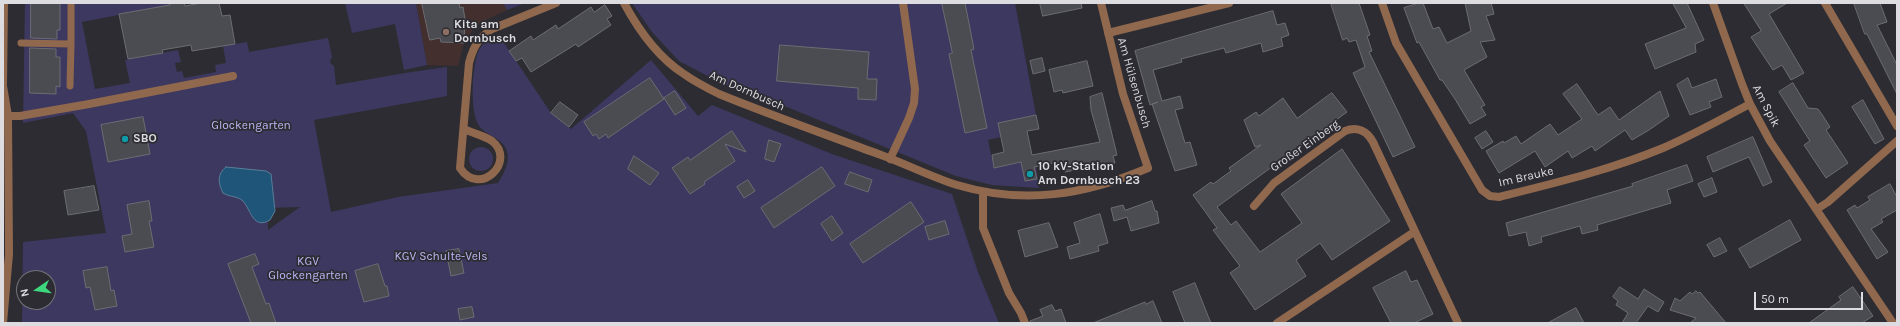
<!DOCTYPE html>
<meta charset="utf-8">
<style>
body{margin:0}
#map{position:relative;width:1900px;height:326px;overflow:hidden;background:#2d2c33;font-family:Karla,sans-serif}
canvas{display:block}
.frame{position:absolute;inset:0;border:4px solid #dddde1;pointer-events:none}
.north{position:absolute;left:16px;top:270px;width:40px;height:40px;box-sizing:border-box;background:#2d2c33;border:1px solid #737379;border-radius:50%;rotate:257deg;font-size:11px;font-weight:700;line-height:16px;text-align:center;color:#dddde1}
.north::after{content:'';display:block;margin:auto;width:14px;height:18px;background:#3ed77d;clip-path:polygon(50% 0,100% 100%,50% 72%,0 100%)}
.scale{position:absolute;left:1754px;top:292px;width:109px;height:18px;box-sizing:border-box;border:2px solid #dddde1;border-top:0;padding-left:5px;font-size:12px;line-height:14px;white-space:nowrap;color:#dddde1;-webkit-text-stroke:3px #2d2c33;paint-order:stroke}
</style>
<div id="map">
<canvas width="1900" height="326"></canvas>
<div class="frame"></div>
<div class="north">N</div>
<div class="scale">50 m</div>
</div>
<script>
const c = document.querySelector('canvas').getContext('2d');
c.lineJoin = 'round';
function fill(path, color) { c.fillStyle = color; c.fill(path, 'evenodd'); }
function trace(path, color, width, dash) { c.strokeStyle = color; c.lineWidth = width; c.lineCap = dash ? 'butt' : 'round'; c.setLineDash(dash || []); c.stroke(path); }
function drawText(font, color, halo, rows, align = 'center') {
  c.font = font + ' Karla,sans-serif'; c.lineWidth = 3.5; c.setLineDash([]); c.textBaseline = 'middle'; c.strokeStyle = halo; c.fillStyle = color; for (const [text, x, y, turn = 0] of rows) {
    c.save(); c.translate(x, y); c.rotate((+turn || 0) * Math.PI / 180); c.textAlign = isNaN(turn) ? turn : align; if (halo) c.strokeText(text, 0, 0); c.fillText(text, 0, 0); c.restore();
  }
}
fill(new Path2D(`
 M416,3H503L507,10L488,19L474,28L464,43L458,66L427,65Z`), '#432f2e');
fill(new Path2D(`
 M25,3H169L170,5L82,22L95,89L130,83L125,60L178,50L181,62L175,63L177,72L182,71L184,78L216,72L215,65L226,63L223,46L247,42L249,52L328,38L332,57L330,61L331,64L334,66L336,85L405,73L447,67V96L314,120L331,212L398,197L498,183C504,173 510,163 507,151C502,137 488,137 480,127C469,114 472,64 479,50C484,42 490,37 498,34L551,113L571,129L651,60L698,116L712,105L832,154L952,194L978,272L999,323H22L23,242L106,233L86,131L73,113L23,123ZM300,207L268,230V208ZM24,278H48V302H24Z
 M345,3H416L427,65L404,70L395,24L352,33Z
 M503,3H525L507,10Z
 M632,3H1015L1036,115L998,123L1001,137L988,140L994,168L1035,160L1039,188L992,185L956,176L787,107L721,83L679,61L652,32Z
 M469 159a12 12 0 1 1 24 0a12 12 0 1 1-24 0Z`), '#3d385f');
const water = new Path2D(`
 M226,167L266,171L271,174L275,211L270,220C253,230 251,210 243,201C238,196 229,197 223,193C218,183 217,174 226,167Z`);
fill(water, '#1f5578');
trace(water, '#587e98', 1);
const building = new Path2D(`
 M31,3H60V30H57V39L31,38Z
 M169,3H184L185,6L201,3H219L222,16L230,15L235,44L192,51L191,45L162,50L163,53L128,59L119,14L170,5Z
 M422,3H459L460,8L463,7L465,19L464,43L441,42L440,38L430,40Z
 M942,3H965L974,49L971,50L987,128L965,133L949,54L952,53Z
 M1040,3H1081L1082,8L1043,16Z
 M1331,3H1359L1370,35L1367,36L1372,51L1369,52L1415,147L1393,157L1353,73L1365,67L1356,40L1349,42L1347,38L1343,40Z
 M1419,3H1423L1433,29L1439,27L1447,43L1471,31L1465,3H1491L1494,14L1486,16L1495,40L1480,42L1487,57L1464,70L1485,105L1481,107L1486,115L1470,124L1455,99L1442,80H1440L1419,42L1417,43L1404,8Z
 M1673,3H1687L1704,40L1695,44L1696,52L1655,69L1645,44L1686,28Z
 M1744,3H1787L1769,14L1804,73L1791,80L1782,65L1773,70L1751,37L1761,31Z
 M1854,3H1880L1887,22L1877,25L1897,65V94L1867,34H1865Z
 M605,5L612,16L607,19L611,25L578,47L576,44L531,72L522,58L516,61L509,51L531,36L533,40L556,25L558,29L591,7L594,12Z
 M1273,11L1277,25L1285,23L1289,35L1281,38L1283,46L1263,52L1261,43L1226,53L1224,48L1181,59L1182,62L1153,70L1162,101L1180,96L1183,108L1175,110L1185,143L1190,142L1197,165L1175,171L1152,104L1158,102L1150,105L1135,51Z
 M780,45L869,52L867,79H877L876,100L858,99V88L777,81Z
 M30,48L56,49V57H60V87L56,86V94L30,93Z
 M1042,58L1045,71L1033,74L1030,61Z
 M1087,61L1093,86L1063,93L1062,90L1054,92L1049,70Z
 M650,78L664,99L608,138L606,134L599,139L596,134L593,136L584,122Z
 M1688,78L1692,88L1716,79L1722,97L1709,102L1711,107L1690,115L1677,85Z
 M1793,83L1808,108L1818,109L1823,116L1830,127L1826,130L1848,163L1826,178L1804,145L1810,141L1779,92Z
 M1577,84L1598,115L1610,107L1619,120L1660,91L1669,116L1649,130L1632,140L1625,130L1595,151L1592,146L1572,158L1568,151L1545,167L1535,151L1499,173L1486,151L1503,141L1504,143L1516,136L1521,144L1550,124L1558,135L1582,119L1563,94Z
 M675,91L686,108L675,115L664,98Z
 M1102,93L1117,155L1113,156L1115,163L1091,169V167L1065,172L1063,161L1034,167L1037,179L1025,181L1021,162L994,168L992,155L1004,152L998,123L1036,115L1039,129L1027,131L1032,155L1100,142L1091,110L1090,97Z
 M1332,93L1347,112L1217,207L1231,225L1236,221L1260,252L1302,223L1281,194L1342,149L1390,221L1332,260L1320,243L1296,260L1306,276L1255,310L1230,273L1240,266L1213,230L1217,228L1193,195L1211,182L1213,184L1231,171L1229,168L1261,145L1255,147L1244,120L1256,112L1259,116L1283,98L1297,118Z
 M1863,100L1884,139L1875,144L1852,107Z
 M560,102L578,115L569,127L551,113Z
 M143,117L150,154L108,162L101,125Z
 M732,131L746,152L725,144L735,161L704,182L705,184L690,194L672,168L688,157L690,160Z
 M1486,131L1493,142L1482,149L1475,138Z
 M1753,137L1772,182L1763,186L1749,157L1713,172L1707,157Z
 M769,140L781,144L774,162L765,159Z
 M634,156L659,173L650,185L628,169Z
 M1687,165L1693,181L1667,190L1671,203L1597,225L1598,230L1582,234L1580,226L1541,237L1542,242L1529,246L1526,232L1509,236L1506,223L1633,186L1632,184Z
 M822,167L835,186L774,228L761,208Z
 M850,172L872,180L868,192L845,184Z
 M1712,178L1717,192L1704,197L1698,184Z
 M748,180L755,191L744,198L737,187Z
 M1890,184L1897,197V210L1881,219L1883,222L1871,229L1888,252L1877,259L1847,210L1855,205L1857,208L1870,200L1868,197Z
 M94,186L99,210L68,215L64,191Z
 M149,201L152,221H149L154,247L125,252L122,236L132,234L127,205Z
 M1152,201L1155,211H1157L1159,223L1131,231L1127,217L1114,221L1111,208L1123,205L1125,210Z
 M911,202L924,222L863,263L850,244Z
 M1100,214L1108,243L1098,246L1099,251L1070,259L1067,247L1080,243L1074,223Z
 M832,216L843,233L832,241L821,224Z
 M1790,220L1801,240L1750,268L1739,249Z
 M945,221L949,234L929,240L925,227Z
 M1049,223L1058,247L1025,257L1018,231Z
 M1720,238L1727,251L1714,257L1707,245Z
 M459,249L464,273L451,276L446,251Z
 M255,254L259,264L252,267L266,304L269,303L276,323H251L228,264Z
 M378,264L385,286H387L389,296L364,302L355,271Z
 M107,267L111,291L114,290L117,306L95,310L90,287L86,288L83,271Z
 M1406,271L1411,282L1417,280L1433,314L1414,323H1391L1373,288Z
 M1195,283L1206,311L1211,323H1185L1173,292Z
 M1620,287L1638,299L1644,289L1664,302L1658,312L1648,306L1636,323H1622L1628,313L1616,305L1618,301L1613,297Z
 M1853,287L1873,316L1862,323H1809L1841,300L1839,297Z
 M1696,291L1698,293L1700,292L1726,323H1690L1696,318L1670,310L1675,298L1680,301L1690,292L1692,294Z
 M1153,301L1162,323H1093L1145,302L1146,304Z
 M1052,305L1055,311L1061,309L1066,323H1030V321L1043,316L1040,310Z
 M472,307L474,317L460,320L458,309Z
 M1576,308L1584,323H1548Z`);
fill(building, '#4b4b52');
trace(building, '#6c6c73', 1);
trace(new Path2D(`
 M21,43L71,44V3
 M70,86L71,44`), '#8f684d', 7);
trace(new Path2D(`
 M624,3C638,29 659,58 684,74C695,82 707,88 719,94C773,116 827,135 881,155C906,164 931,177 957,185C1024,205 1085,195 1148,168L1123,94L1101,3
 M1382,3L1396,43L1482,190L1490,196L1499,197C1555,183 1610,170 1663,148C1693,135 1721,119 1750,104
 M1713,3L1742,84L1750,104L1770,141L1893,323
 M1825,3L1897,126
 M1108,33L1229,3
 M8,116H20L89,104L233,76
 M464,129C472,133 485,136 492,141C517,161 480,198 460,168L469,63C473,48 478,38 492,29L556,3
 M890,159L909,118L914,103L915,89L903,3
 M983,192V228L1009,293L1021,313L1025,323
 M1254,206L1274,183L1345,131C1357,126 1367,131 1373,142L1458,323
 M1817,209L1828,202L1897,141
 M3,323L9,254L8,116L3,86L4,3
 M1277,323L1414,232`), '#8f684d', 8);
for (const [x, y, r, color] of [
 [446,32,4,"#8d6e63"],
 [125,139,4,"#0f9aa8"],
 [1030,174,4,"#0f9aa8"]
]) { const dot = new Path2D(); dot.arc(x, y, r, 0, 2 * Math.PI); c.fillStyle = color; c.fill(dot); trace(dot, '#2d2c33', 1.5); }
drawText('bold 12px', '#dddde1', '#2d2c33', [
 ["Kita am",454,25],
 ["Dornbusch",454,39],
 ["SBO",133,139],
 ["10 kV-Station",1038,167],
 ["Am Dornbusch 23",1038,181]
], 'left');
drawText('12px', '#dddde1', '#2d2c33', [
 ["Am Hülsenbusch",1134,83,74],
 ["Am Dornbusch",747,91,24],
 ["Am Spik",1766,106,63],
 ["Großer Einberg",1305,146,-35],
 ["Im Brauke",1526,177,-13]
]);
drawText('12px', '#bdb7f7', '#2d2c33', [
 ["Glockengarten",251,126],
 ["KGV Schulte-Vels",441,257],
 ["KGV",308,262],
 ["Glockengarten",308,276]
]);
</script>
